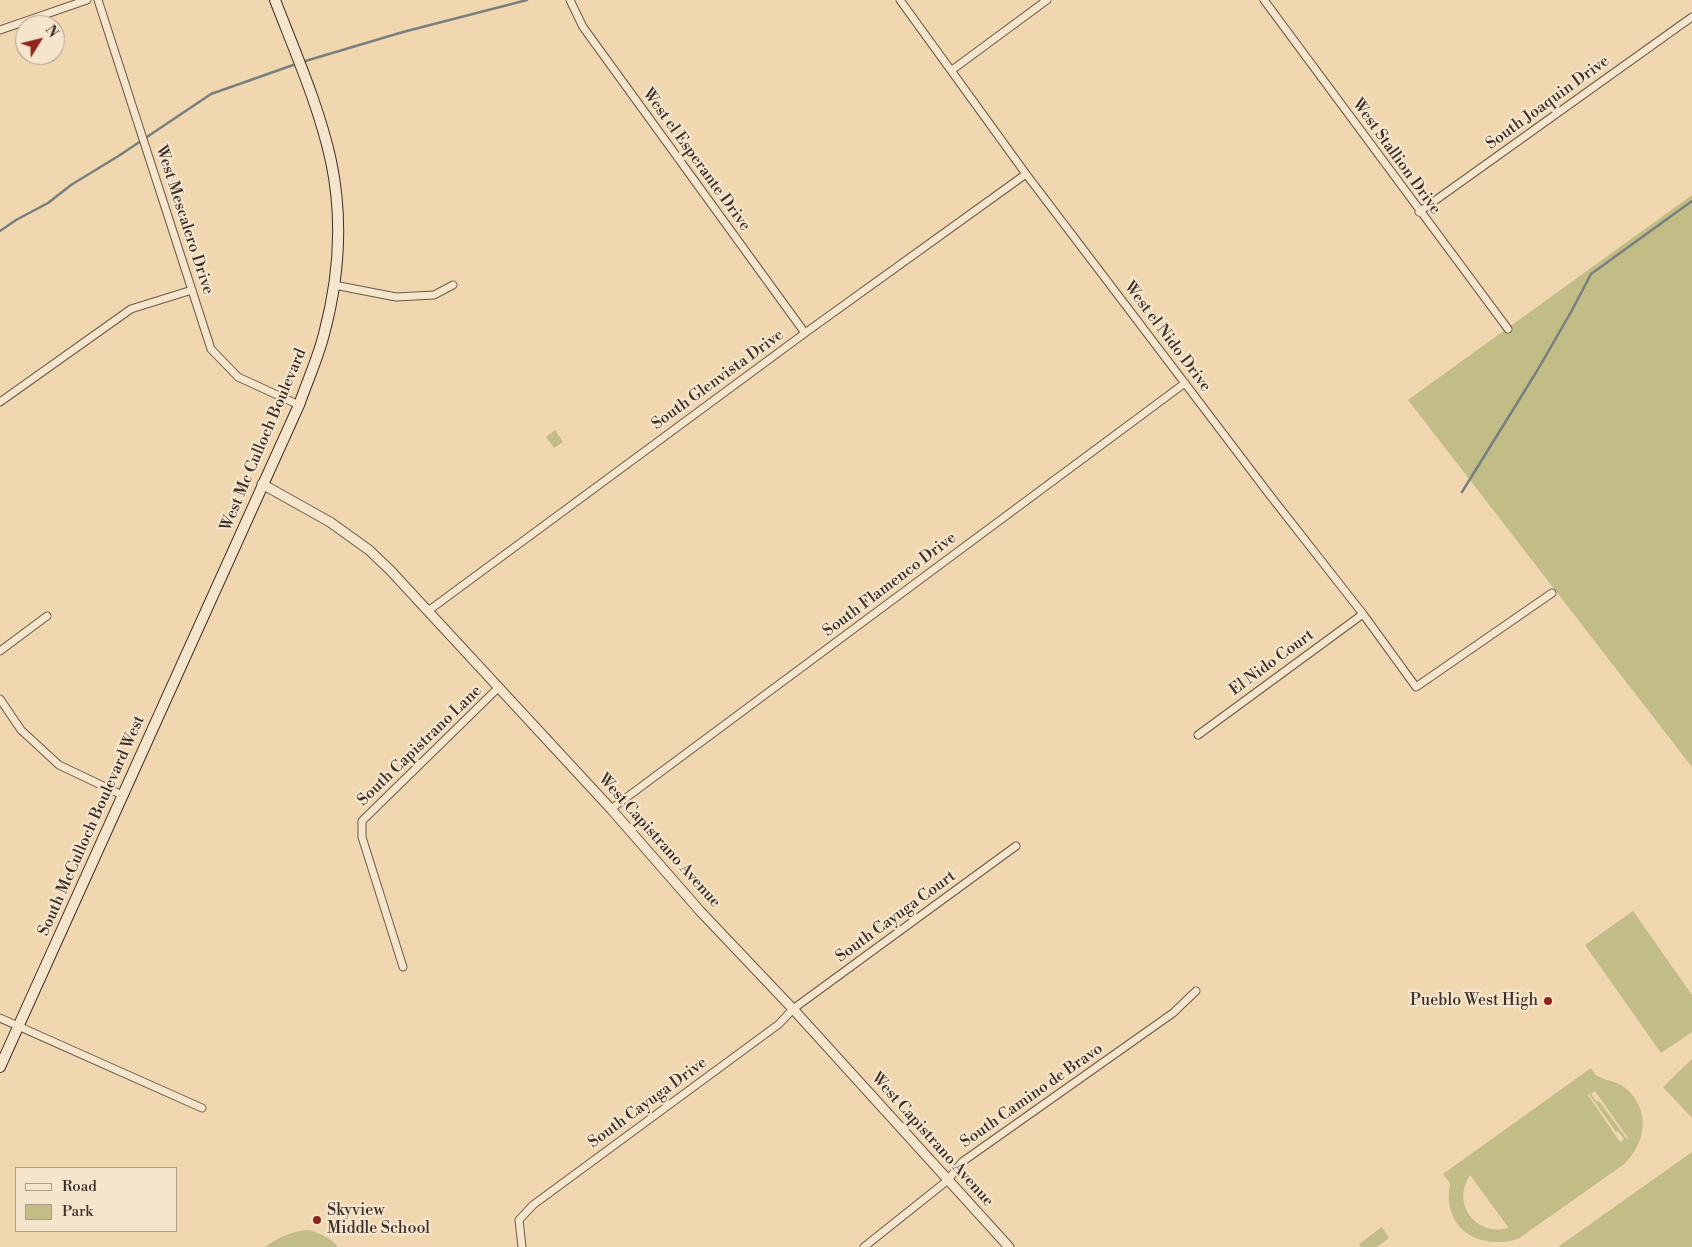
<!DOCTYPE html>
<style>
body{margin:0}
#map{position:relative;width:1692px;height:1247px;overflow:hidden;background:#f0d7b0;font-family:"Libre Bodoni",serif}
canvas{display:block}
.legend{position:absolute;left:15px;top:1167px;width:162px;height:65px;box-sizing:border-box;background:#f5e5cc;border:1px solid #ab9c8b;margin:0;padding:6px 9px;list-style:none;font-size:15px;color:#3d2f29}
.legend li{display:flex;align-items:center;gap:10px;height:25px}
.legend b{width:25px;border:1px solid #ab9c8b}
.north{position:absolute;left:15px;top:15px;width:50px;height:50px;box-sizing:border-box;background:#f5e5cc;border:1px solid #ab9c8b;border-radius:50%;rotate:54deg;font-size:14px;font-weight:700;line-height:20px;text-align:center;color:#3d2f29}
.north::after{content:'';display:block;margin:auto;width:18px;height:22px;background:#8f2418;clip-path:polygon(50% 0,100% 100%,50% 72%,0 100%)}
</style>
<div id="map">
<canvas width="1692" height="1247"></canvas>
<ul class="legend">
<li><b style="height:6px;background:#f5e5cc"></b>Road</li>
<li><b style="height:14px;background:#c2bc86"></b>Park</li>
</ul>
<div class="north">N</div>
</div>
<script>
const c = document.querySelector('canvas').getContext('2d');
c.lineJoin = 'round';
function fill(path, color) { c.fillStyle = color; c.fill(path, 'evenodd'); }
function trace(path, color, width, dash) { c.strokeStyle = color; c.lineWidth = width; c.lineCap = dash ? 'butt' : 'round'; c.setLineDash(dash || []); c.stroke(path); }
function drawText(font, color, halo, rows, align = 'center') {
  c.font = font + ' "Libre Bodoni",serif'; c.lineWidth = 4.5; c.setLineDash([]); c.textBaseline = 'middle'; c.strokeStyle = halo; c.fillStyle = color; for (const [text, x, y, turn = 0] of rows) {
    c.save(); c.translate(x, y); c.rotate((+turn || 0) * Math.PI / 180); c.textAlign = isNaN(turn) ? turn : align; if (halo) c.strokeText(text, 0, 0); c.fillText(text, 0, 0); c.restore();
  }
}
fill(new Path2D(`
 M1692,195V767L1408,400Z
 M555,430L563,442L554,448L546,437Z
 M1633,911L1692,995V1032L1661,1053L1585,945Z
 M1692,1059V1118L1663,1087Z
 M1591,1068C1593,1071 1596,1076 1599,1077C1607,1081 1616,1081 1624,1087C1651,1108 1647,1143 1623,1165L1518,1239C1492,1247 1460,1240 1451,1211C1449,1205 1448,1199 1449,1192C1449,1189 1450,1187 1450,1184C1449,1181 1445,1177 1443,1174ZM1595,1091L1628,1138L1627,1139L1599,1101L1597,1102L1591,1094ZM1589,1094L1616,1132L1618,1131L1624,1139L1620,1142L1588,1095ZM1470,1175L1508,1227V1228C1475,1237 1451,1203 1470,1175Z
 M1692,1152V1247H1558Z
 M1382,1227L1389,1238L1377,1247H1361L1359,1244Z
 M309,1230C321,1234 330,1237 338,1247H265C279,1237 292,1231 309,1230Z`), '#c2bc86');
trace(new Path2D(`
 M302,62L403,32L527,0
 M0,231L16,220L48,203L71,185L120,155L211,94L296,64
 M1462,492L1537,371L1571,312L1591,274L1692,201`), '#78807f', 2.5);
const minor = new Path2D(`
 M98,0L211,349L238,377L299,405
 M570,0L583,27L805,333
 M900,0L1026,174L1269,494L1363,614L1416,687L1552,593
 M1264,0L1508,329
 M0,30L87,0
 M952,70L1047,0
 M1419,212L1692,17
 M334,285L396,297L434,295L453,285
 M0,402L131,309L192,290
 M428,611L805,333L1026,174
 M0,651L47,616
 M0,699L21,730L59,765L122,795
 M1198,735L1363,614
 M611,809L1185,383
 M403,967L362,837V821L498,688
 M0,1018L202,1108
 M522,1247L519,1220L533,1205L779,1024L793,1009L1016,846
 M864,1247L948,1180L962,1162L1173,1013L1196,991`);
const tertiary = new Path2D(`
 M262,484L330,522L369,550L390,570L611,809L700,911L793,1009L1009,1247`);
const secondary = new Path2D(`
 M0,1067L299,405C307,382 318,358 324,334C339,278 343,218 331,161C319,106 295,52 275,0`);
trace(minor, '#6a594b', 9);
trace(tertiary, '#6a594b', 11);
trace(secondary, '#3d2f29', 12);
trace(minor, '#f5e5cc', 7);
trace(tertiary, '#f5e5cc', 9);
trace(secondary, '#f5e5cc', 10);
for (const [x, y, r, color] of [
 [1548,1001,5,"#8f2418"],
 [317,1220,5,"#8f2418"]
]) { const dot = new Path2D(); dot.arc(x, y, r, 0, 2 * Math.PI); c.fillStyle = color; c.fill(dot); trace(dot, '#f5e5cc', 2); }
drawText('16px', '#3d2f29', '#f5e5cc', [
 ["South Joaquin Drive",1548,103,-36],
 ["West Stallion Drive",1396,157,54],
 ["West el Esperante Drive",696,160,54],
 ["West Mescalero Drive",184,220,72],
 ["West el Nido Drive",1167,337,53],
 ["South Glenvista Drive",718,380,-36],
 ["West Mc Culloch Boulevard",264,440,-67],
 ["South Flamenco Drive",890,585,-37],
 ["El Nido Court",1272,663,-36],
 ["South Capistrano Lane",420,746,-44],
 ["South McCulloch Boulevard West",92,826,-66],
 ["West Capistrano Avenue",659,841,48],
 ["South Cayuga Court",896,917,-36],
 ["South Camino de Bravo",1032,1096,-35],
 ["South Cayuga Drive",648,1103,-36],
 ["West Capistrano Avenue",932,1140,48]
]);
drawText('16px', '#3d2f29', '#f5e5cc', [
 ["Pueblo West High",1538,1001],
 ["Skyview",327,1211,"left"],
 ["Middle School",327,1229,"left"]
], 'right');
</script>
